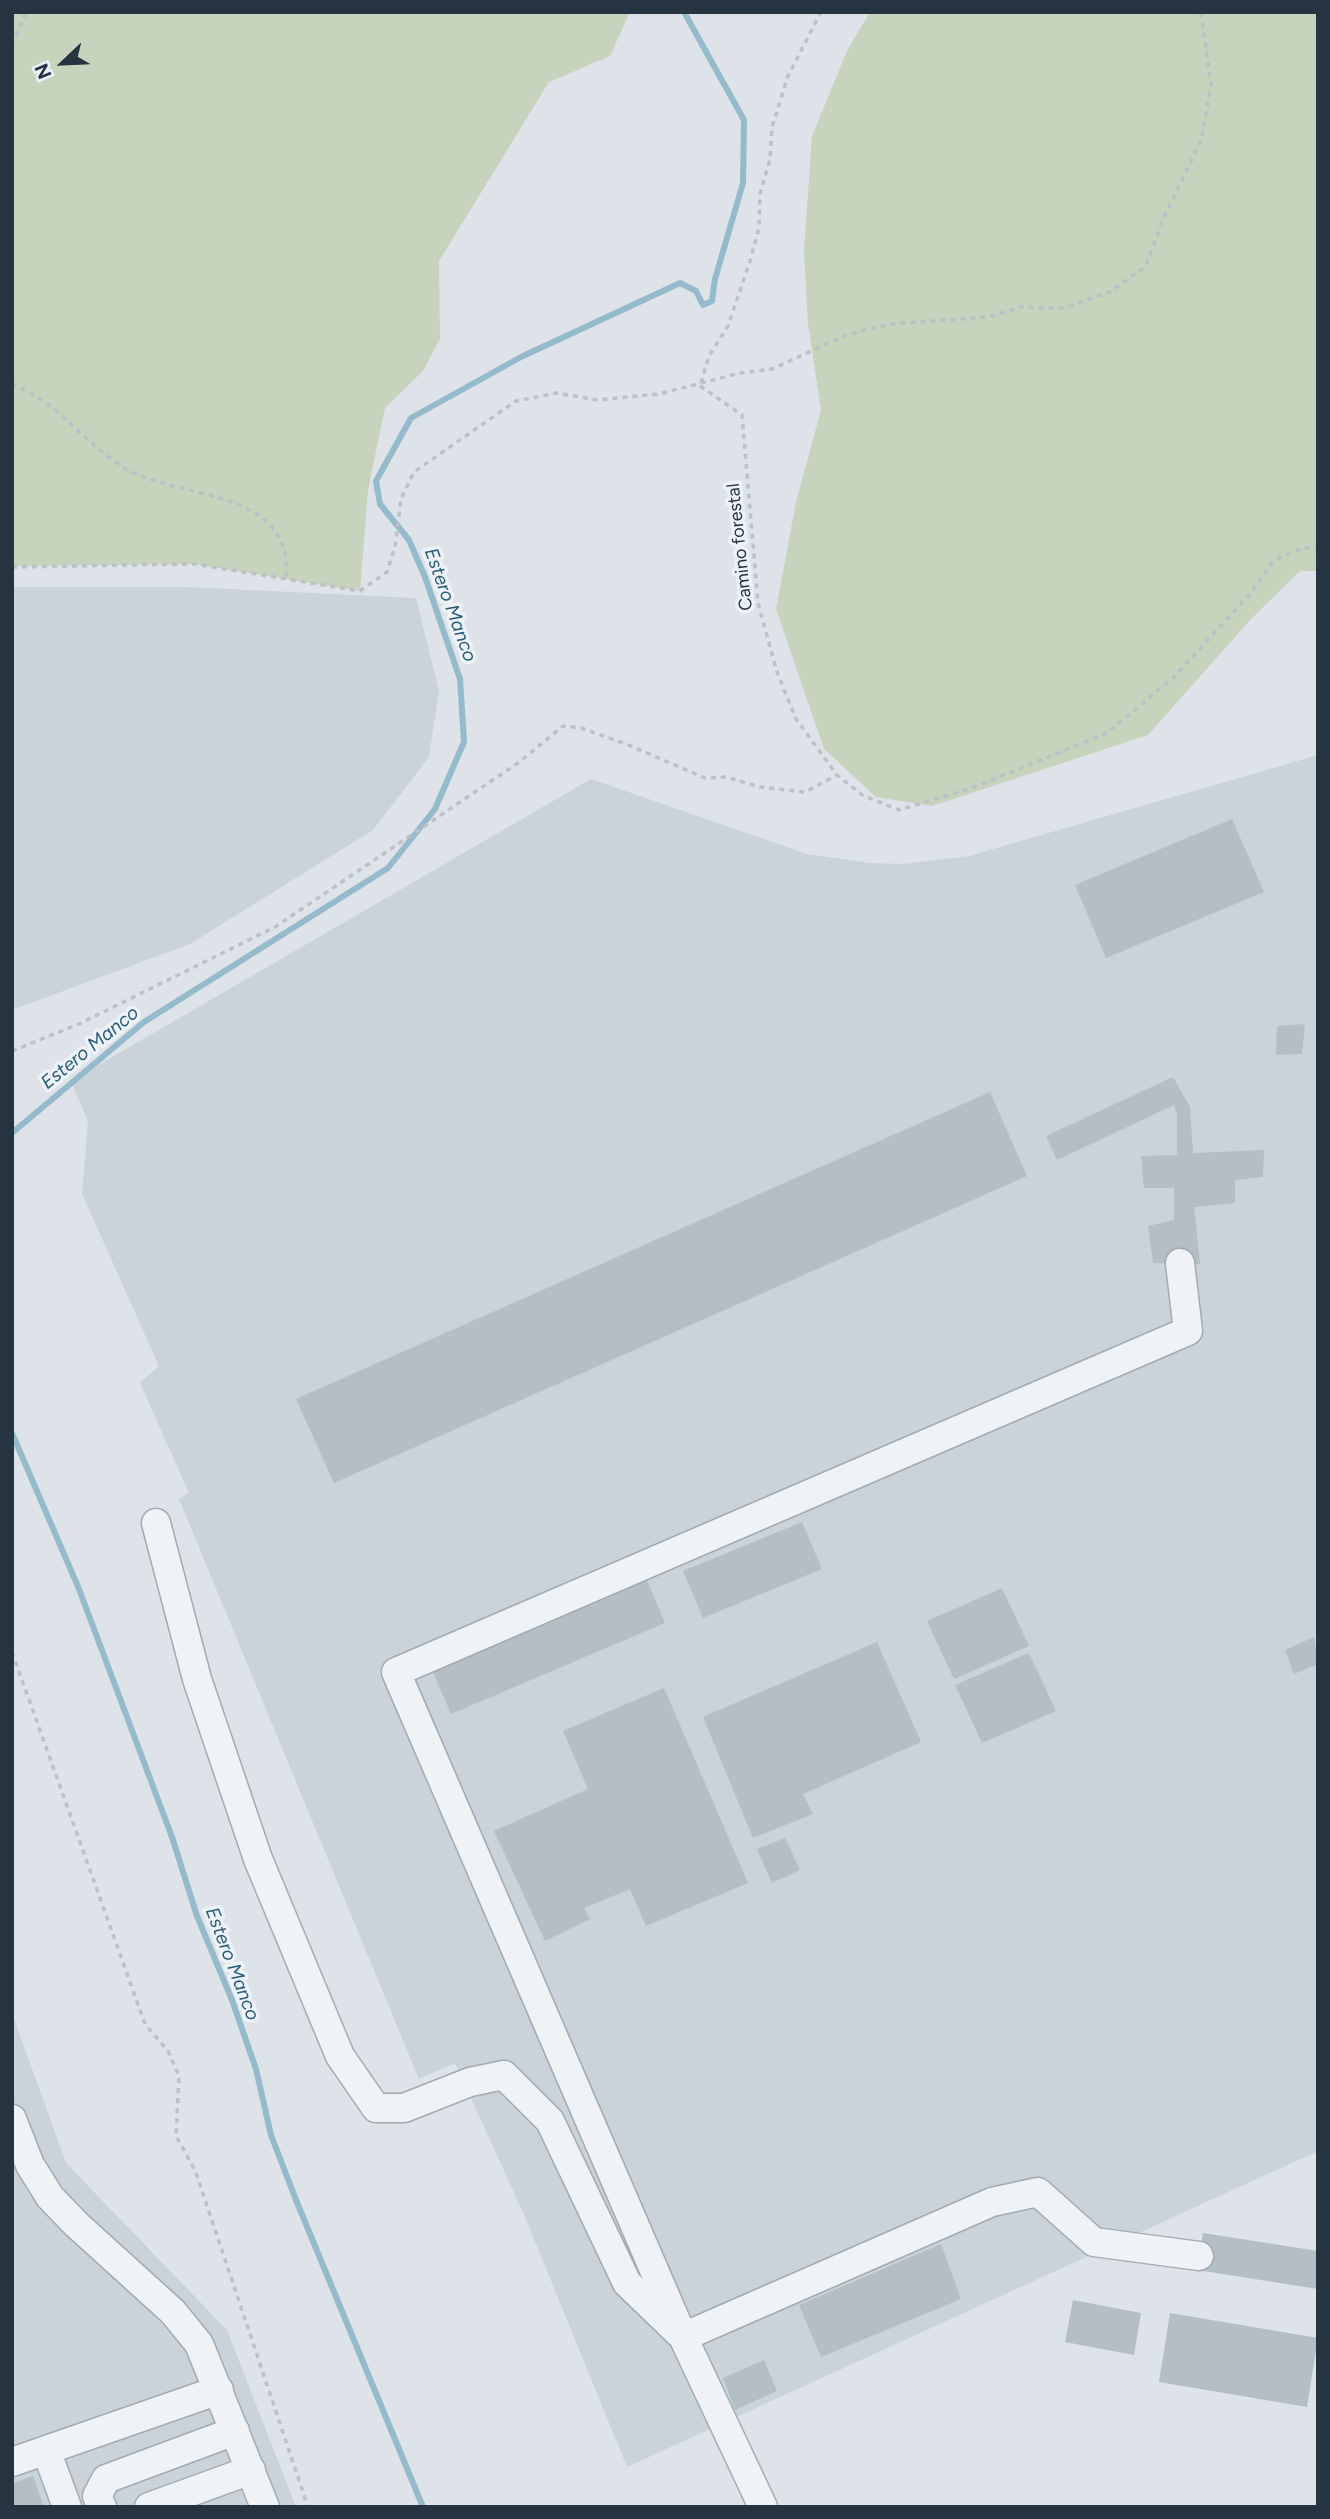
<!DOCTYPE html>
<style>
body{margin:0}
#map{position:relative;width:1330px;height:2519px;overflow:hidden;background:#dde3e8;font-family:Figtree,sans-serif}
canvas{display:block}
.frame{position:absolute;inset:0;border:14px solid #253440;pointer-events:none}
.north{position:absolute;left:28px;top:28px;width:70px;height:70px;-webkit-text-stroke:5px #ecf2f6;paint-order:stroke;rotate:247deg;font-size:19px;font-weight:700;line-height:28px;text-align:center;color:#253440}
.north::after{content:'';display:block;margin:auto;width:24px;height:32px;background:#253440;clip-path:polygon(50% 0,100% 100%,50% 72%,0 100%)}
</style>
<div id="map">
<canvas width="1330" height="2519"></canvas>
<div class="frame"></div>
<div class="north">N</div>
</div>
<script>
const c = document.querySelector('canvas').getContext('2d');
c.lineJoin = 'round';
function fill(path, color) { c.fillStyle = color; c.fill(path, 'evenodd'); }
function trace(path, color, width, dash) { c.strokeStyle = color; c.lineWidth = width; c.lineCap = dash ? 'butt' : 'round'; c.setLineDash(dash || []); c.stroke(path); }
function drawText(font, color, halo, rows, align = 'center') {
  c.font = font + ' Figtree,sans-serif'; c.lineWidth = 7; c.setLineDash([]); c.textBaseline = 'middle'; c.strokeStyle = halo; c.fillStyle = color; for (const [text, x, y, turn = 0] of rows) {
    c.save(); c.translate(x, y); c.rotate((+turn || 0) * Math.PI / 180); c.textAlign = isNaN(turn) ? turn : align; if (halo) c.strokeText(text, 0, 0); c.fillText(text, 0, 0); c.restore();
  }
}
fill(new Path2D(`
 M12,587H187L416,598L439,691L429,757L373,830L190,944L12,1010Z
 M1318,755V2151L627,2467L525,2217L455,2063L419,2079L179,1499L189,1493L140,1383L159,1366L82,1194L88,1121L73,1086L83,1074L591,779L807,854L870,863L903,864L969,856Z
 M12,2013L66,2163L227,2330L296,2507H12Z`), '#cad3da');
fill(new Path2D(`
 M12,12H630L610,56L549,82L439,261L440,339L423,371L385,408L368,490L360,591L194,564L12,566Z
 M870,12H1318V571H1300L1251,619L1148,735L932,806L876,797L824,749L776,609L796,502L821,410L808,324L804,251L812,136L848,49Z`), '#c7d3bd');
trace(new Path2D(`
 M12,1133L144,1022L388,868L435,809L464,742L460,679L425,577L409,540L380,504L376,481L411,418L521,357L680,283L696,291L703,305L712,301L715,279L743,183L744,120L684,12
 M12,1433L79,1589L172,1837L197,1916L232,2000L256,2069L271,2135L296,2200L423,2507`), '#94bacb', 6);
fill(new Path2D(`
 M1232,819L1264,892L1106,958L1075,885Z
 M1305,1024L1302,1054L1276,1055L1277,1026Z
 M1173,1077L1190,1107L1193,1153L1264,1150L1263,1177L1235,1180V1203L1194,1207L1200,1264L1153,1263L1148,1226L1174,1220V1188H1144L1141,1156L1177,1155V1114L1174,1105L1057,1160L1046,1136Z
 M990,1092L1027,1176L334,1483L296,1399Z
 M802,1522L822,1569L703,1618L683,1571Z
 M644,1573L665,1623L451,1714L430,1665Z
 M1002,1588L1029,1646L954,1679L927,1621Z
 M1314,1637L1318,1664L1294,1674L1285,1650Z
 M877,1642L921,1742L803,1794L813,1814L753,1838L703,1717Z
 M1029,1653L1056,1711L982,1743L955,1685Z
 M664,1688L748,1883L646,1926L630,1889L584,1908L590,1919L545,1941L494,1831L588,1789L563,1731Z
 M785,1838L800,1870L772,1883L757,1849Z
 M1203,2233L1318,2251V2289L1197,2270Z
 M941,2244L961,2299L821,2357L799,2305Z
 M1073,2300L1141,2313L1134,2355L1065,2342Z
 M1170,2313L1318,2338L1307,2407L1159,2382Z
 M764,2360L777,2391L735,2410L723,2378Z
 M33,2476L44,2507H12V2484Z`), '#b3bec5');
const minor = new Path2D(`
 M1180,1263L1188,1331L396,1672L683,2337L992,2202L1038,2192L1094,2242L1199,2256
 M156,1523L197,1679L258,1859L340,2056L376,2108H404L470,2082L504,2075L550,2121L627,2283L683,2337L763,2507
 M12,2119L30,2165L50,2197L76,2224L173,2312L199,2344L265,2507
 M46,2450L67,2507
 M12,2462L219,2390
 M102,2507L97,2496L106,2479L235,2431
 M149,2507L251,2470`);
trace(minor, '#a2abb2', 31);
trace(new Path2D(`
 M12,45L26,12
 M12,383C24,390 38,397 49,405C74,425 96,450 123,467C177,501 295,486 286,579
 M701,383L709,356L728,326L750,261L759,228L760,194L770,159L772,127L788,76L821,12
 M700,386L742,415L758,603L777,672L796,719L837,775L862,795L899,810L972,788L1107,733L1174,677L1249,595L1274,560L1303,548L1318,547
 M12,567L194,564L360,591L387,572L395,547L401,499L414,472L516,401L557,393L597,400L659,394L740,373L772,369L849,334L891,324L988,317L1021,307L1063,308L1110,292L1145,267L1166,213L1201,141L1211,84L1201,12
 M12,1051L79,1024L275,927L518,763L563,726L581,728L626,744L705,778L726,777L760,787L805,792L837,775
 M12,1652L145,2024L168,2051L179,2076L176,2136L195,2170L308,2507`), '#bac1c7', 3.5, [5, 5]);
trace(minor, '#eff3f6', 28);
drawText('18px', '#253440', '#ecf2f6', [
 ["Camino forestal",740,547,-96]
]);
drawText('italic 19px', '#2c5d77', '#ecf2f6', [
 ["Estero Manco",450,605,70],
 ["Estero Manco",90,1048,-39],
 ["Estero Manco",232,1964,69]
]);
</script>
